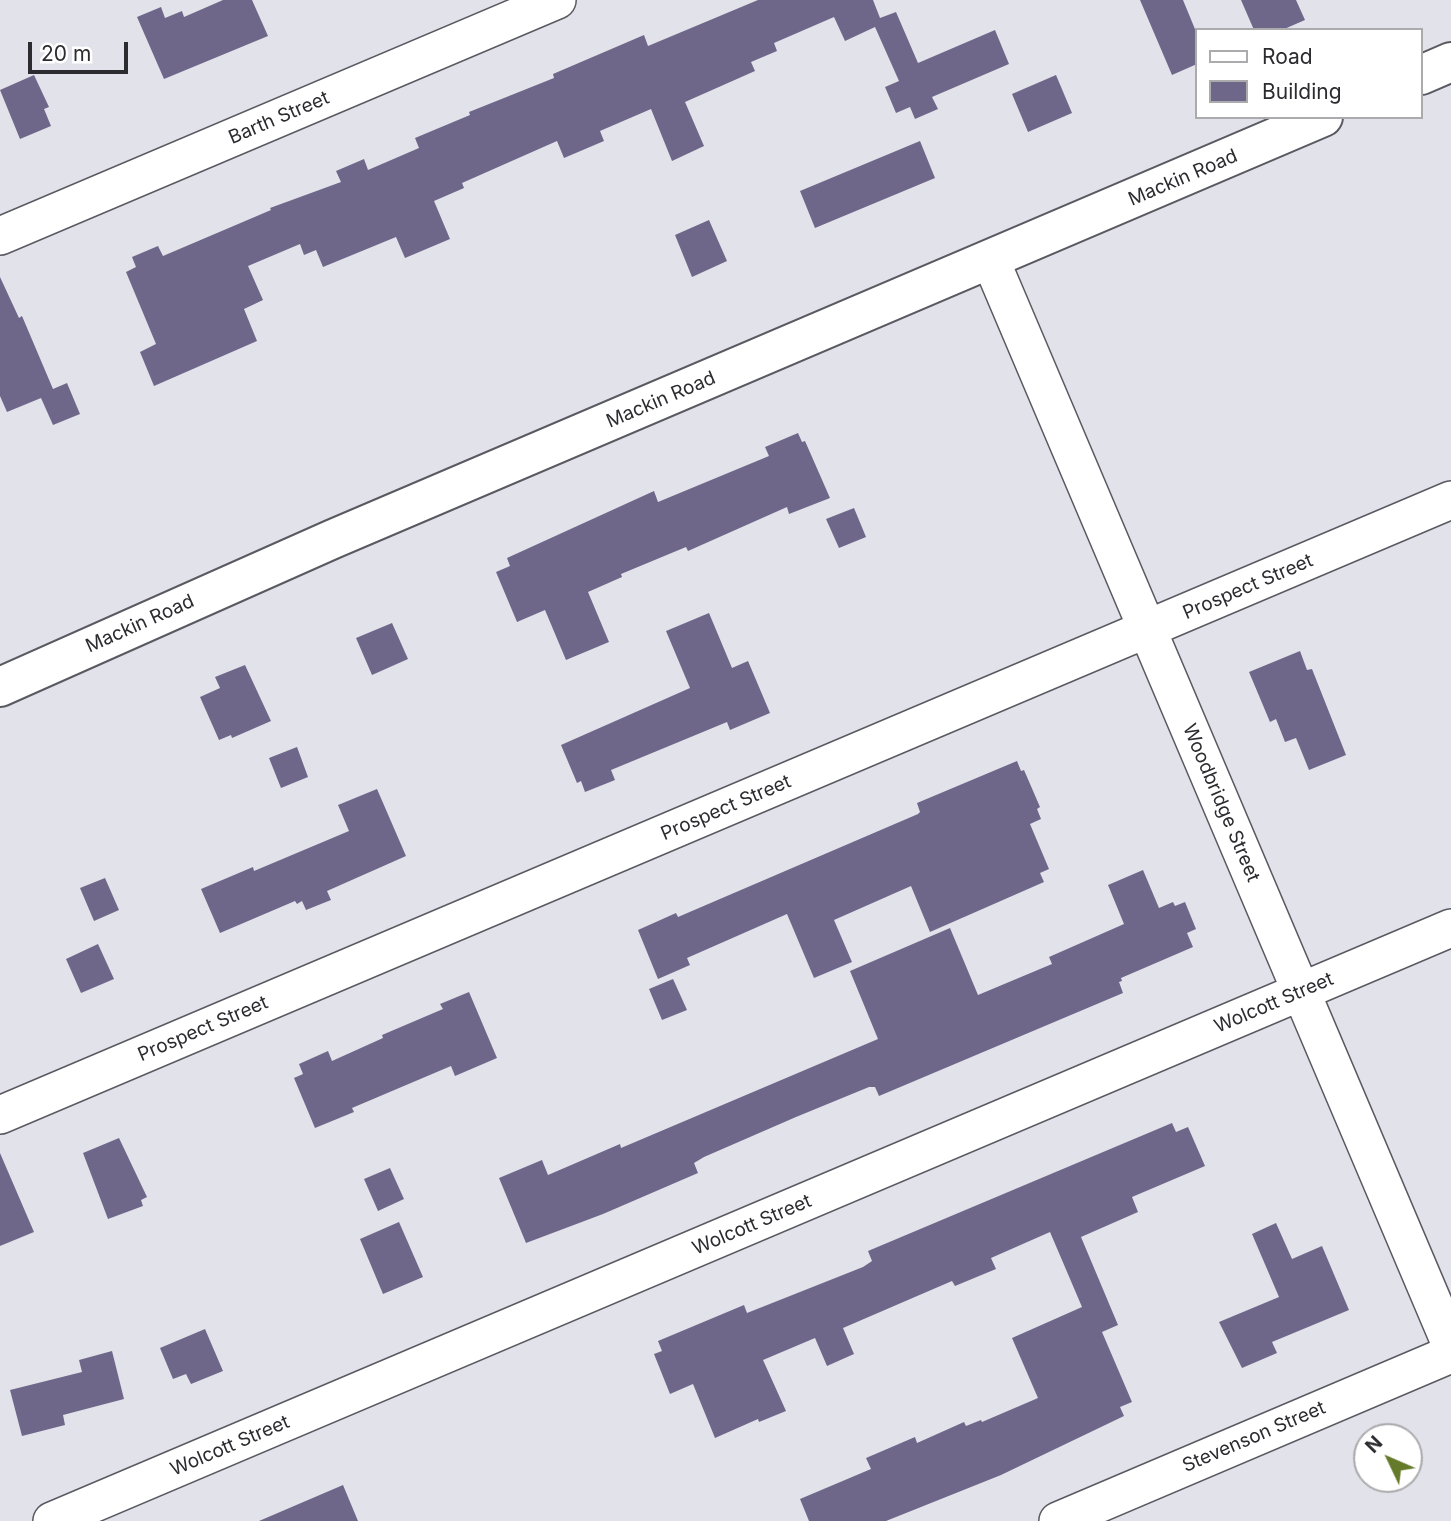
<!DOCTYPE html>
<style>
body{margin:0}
#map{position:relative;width:1451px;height:1521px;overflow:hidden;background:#e2e2eb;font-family:Inter,sans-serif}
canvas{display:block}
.legend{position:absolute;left:1195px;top:28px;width:228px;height:91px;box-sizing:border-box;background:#fff;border:2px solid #abaaac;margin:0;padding:9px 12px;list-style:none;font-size:21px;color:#2c2b2f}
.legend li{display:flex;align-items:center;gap:14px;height:35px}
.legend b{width:35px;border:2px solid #abaaac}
.north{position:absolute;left:1353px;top:1423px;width:70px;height:70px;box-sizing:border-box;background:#fff;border:2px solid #abaaac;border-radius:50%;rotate:314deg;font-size:19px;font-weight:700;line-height:28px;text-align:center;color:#2c2b2f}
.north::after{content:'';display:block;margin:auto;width:24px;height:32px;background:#657a2b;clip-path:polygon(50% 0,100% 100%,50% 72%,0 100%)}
.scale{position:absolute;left:28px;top:42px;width:100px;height:32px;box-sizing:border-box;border:4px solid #2c2b2f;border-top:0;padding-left:9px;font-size:21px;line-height:24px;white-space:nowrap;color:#2c2b2f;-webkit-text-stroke:5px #fff;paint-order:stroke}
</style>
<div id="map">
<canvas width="1451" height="1521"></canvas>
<ul class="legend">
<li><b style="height:9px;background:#fff"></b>Road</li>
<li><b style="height:19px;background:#6f6789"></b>Building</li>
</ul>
<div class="north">N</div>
<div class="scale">20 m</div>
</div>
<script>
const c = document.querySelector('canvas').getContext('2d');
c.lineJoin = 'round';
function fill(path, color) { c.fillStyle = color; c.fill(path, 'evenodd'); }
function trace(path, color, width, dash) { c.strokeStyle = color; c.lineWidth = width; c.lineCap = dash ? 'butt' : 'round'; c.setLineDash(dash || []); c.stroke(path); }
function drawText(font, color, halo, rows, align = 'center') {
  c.font = font + ' Inter,sans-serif'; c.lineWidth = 7; c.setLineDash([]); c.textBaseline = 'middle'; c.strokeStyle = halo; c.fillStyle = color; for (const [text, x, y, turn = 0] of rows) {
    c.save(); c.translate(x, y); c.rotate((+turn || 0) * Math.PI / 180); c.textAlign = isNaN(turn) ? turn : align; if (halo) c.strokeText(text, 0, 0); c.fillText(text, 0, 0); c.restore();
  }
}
fill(new Path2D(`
 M223,0H252L268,36L164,79L137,17L161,7L165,18L182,11L184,17Z
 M758,0H873L880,18L896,12L918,63L995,30L1009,64L932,97L938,109L915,119L910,107L896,113L885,87L899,81L875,27L845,41L834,17L774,43L777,51L751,62L755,71L685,102L704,146L672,161L651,109L600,131L604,141L564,158L557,141L462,183L464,188L434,201L450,239L405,258L396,237L323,267L316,250L304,255L300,244L248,266L263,300L244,309L257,341L154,386L140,352L156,344L126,272L136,267L132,257L158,246L163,256L271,210L270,208L341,182L336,171L364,159L368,170L419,148L415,138L470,115L469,112L554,78L553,74L644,35L648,46Z
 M1140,0H1183L1197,34V64L1172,75Z
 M1241,0H1296L1305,20L1282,30H1254Z
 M34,75L49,107L44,109L51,126L20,139L0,90Z
 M1056,75L1072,113L1028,132L1012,94Z
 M920,141L935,178L815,228L800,191Z
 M709,220L727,261L692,277L675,235Z
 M0,277L19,318L22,316L53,389L67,383L80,414L53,425L41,398L7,412L0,396Z
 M798,433L802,442L805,441L830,498L789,514L787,507L688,551L686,547L621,574L622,577L588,592L609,642L566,660L545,610L517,622L496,572L510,566L507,558L654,491L658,502L769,456L765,447Z
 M854,508L866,537L839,548L826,519Z
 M709,613L732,668L748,661L770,713L730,730L727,722L611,770L615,780L585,792L581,781L577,783L561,745L690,688L666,631Z
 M392,623L408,659L372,675L356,638Z
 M1300,651L1307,670L1312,669L1346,755L1309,770L1296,738L1285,742L1276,719L1270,722L1249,672Z
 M245,665L271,721L232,738L231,735L219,740L200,697L220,688L215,677Z
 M297,747L308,777L281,788L269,758Z
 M1017,761L1021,771L1024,770L1040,807L1037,809L1041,819L1030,824L1049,869L1040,873L1044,882L930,932L911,886L834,920L852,962L814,978L787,914L687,958L690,965L658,979L638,930L676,913L678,917L918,814L920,812L917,803Z
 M377,789L406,856L327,891L331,900L306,910L302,901L297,904L295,901L220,933L201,889L253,867L254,871L349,831L338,805Z
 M1143,870L1159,908L1173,902L1175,906L1185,902L1196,929L1187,933L1193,947L1121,978L1122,981L1119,982L1123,993L879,1096L875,1087H869L796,1117L704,1157L694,1163L698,1173L603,1214L526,1243L499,1178L542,1160L548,1175L620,1144L621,1148L878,1039L850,971L950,928L978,995L1052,964L1049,957L1124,924L1108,885Z
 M105,878L119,910L94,921L80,888Z
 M98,944L114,979L81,993L66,959Z
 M673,979L687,1010L662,1020L649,989Z
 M469,992L497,1058L455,1076L451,1066L352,1108L354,1112L315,1128L294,1078L303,1074L299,1064L328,1051L332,1061L383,1038L382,1035L443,1009L440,1004Z
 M1172,1123L1176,1132L1188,1127L1205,1166L1132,1197L1138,1212L1081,1237L1118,1325L1102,1332L1132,1402L1120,1407L1124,1416L1001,1475L886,1521H809L800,1499L871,1469L866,1458L915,1437L917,1443L964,1422L966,1426L981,1420L982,1422L1038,1398L1012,1338L1082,1307L1050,1232L991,1258L996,1269L955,1286L952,1281L843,1328L854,1354L827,1366L815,1338L763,1360L786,1411L759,1422L758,1419L715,1438L693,1384L670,1394L654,1354L662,1351L658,1341L744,1305L747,1313L863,1267L872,1261L868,1251Z
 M119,1138L147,1197L141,1200L143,1206L108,1219L83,1153Z
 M0,1153L34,1232L0,1246Z
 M390,1168L404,1199L378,1211L364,1179Z
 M399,1222L423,1277L383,1294L360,1239Z
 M1276,1223L1292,1259L1322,1246L1349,1310L1272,1342L1277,1353L1242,1368L1219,1322L1279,1297L1252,1234Z
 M205,1329L223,1371L191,1384L186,1374L173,1379L160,1348Z
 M112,1351L124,1399L63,1415L65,1425L22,1436L10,1390L82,1372L79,1360Z
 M343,1485L358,1521H259Z`), '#6f6789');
const street = new Path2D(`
 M0,236L557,0
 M991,261L1451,1345
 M0,1115L1451,500
 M52,1521L1451,928
 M1058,1521L1451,1354`);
const secondary = new Path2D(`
 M1421,75L1451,62
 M0,687L333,539L1323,117`);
trace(street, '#5a5961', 40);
trace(secondary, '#5a5961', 42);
trace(street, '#fff', 37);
trace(secondary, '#fff', 38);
drawText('19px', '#2c2b2f', '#fff', [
 ["Barth Street",279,118,-23],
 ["Mackin Road",1183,178,-23],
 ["Mackin Road",661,400,-23],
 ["Prospect Street",1248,587,-23],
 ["Mackin Road",140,624,-24],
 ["Woodbridge Street",1221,803,67],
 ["Prospect Street",726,808,-23],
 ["Wolcott Street",1274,1003,-23],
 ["Prospect Street",203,1029,-23],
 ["Wolcott Street",752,1225,-23],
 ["Stevenson Street",1254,1437,-23],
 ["Wolcott Street",230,1446,-23]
]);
</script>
